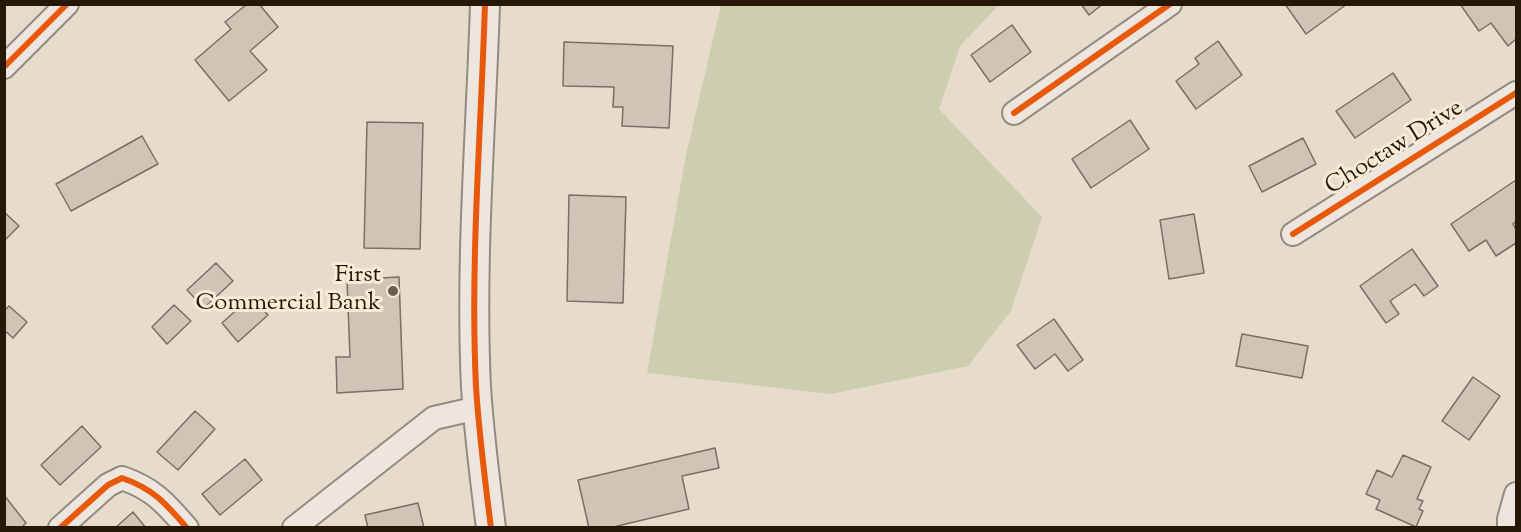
<!DOCTYPE html>
<style>
body{margin:0}
#map{position:relative;width:1521px;height:532px;overflow:hidden;background:#e7dccc;font-family:"Sorts Mill Goudy",serif}
canvas{display:block}
.frame{position:absolute;inset:0;border:6px solid #261808;pointer-events:none}
</style>
<div id="map">
<canvas width="1521" height="532"></canvas>
<div class="frame"></div>
</div>
<script>
const c = document.querySelector('canvas').getContext('2d');
c.lineJoin = 'round';
function fill(path, color) { c.fillStyle = color; c.fill(path, 'evenodd'); }
function trace(path, color, width, dash) { c.strokeStyle = color; c.lineWidth = width; c.lineCap = dash ? 'butt' : 'round'; c.setLineDash(dash || []); c.stroke(path); }
function drawText(font, color, halo, rows, align = 'center') {
  c.font = font + ' "Sorts Mill Goudy",serif'; c.lineWidth = 6; c.setLineDash([]); c.textBaseline = 'middle'; c.strokeStyle = halo; c.fillStyle = color; for (const [text, x, y, turn = 0] of rows) {
    c.save(); c.translate(x, y); c.rotate((+turn || 0) * Math.PI / 180); c.textAlign = isNaN(turn) ? turn : align; if (halo) c.strokeText(text, 0, 0); c.fillText(text, 0, 0); c.restore();
  }
}
fill(new Path2D(`
 M721,5H999L960,46L939,109L1042,217L1011,311L968,366L831,394L647,373L686,155Z`), '#ccceaf');
const building = new Path2D(`
 M247,4H259L278,27L250,51L267,70L229,101L195,60L231,29L225,22Z
 M1081,4H1103L1089,15Z
 M1285,4H1347L1306,34Z
 M1460,4H1516V39L1508,46L1491,23L1479,31Z
 M1012,25L1031,52L990,82L971,55Z
 M1218,41L1242,75L1196,109L1176,81L1199,64L1195,58Z
 M564,42L673,46L669,128L622,126L623,107H613L614,87L563,86Z
 M1393,73L1411,100L1355,138L1336,111Z
 M1130,120L1149,149L1091,188L1072,159Z
 M367,122L423,123L420,249L364,248Z
 M142,136L158,164L71,211L56,184Z
 M1303,138L1316,164L1262,192L1249,166Z
 M1516,180V221L1513,224L1516,230V243L1496,256L1486,240L1469,251L1451,224Z
 M569,195L626,197L623,303L567,301Z
 M4,212L19,226L4,241Z
 M1194,214L1204,273L1169,279L1160,220Z
 M1412,249L1438,286L1424,296L1415,284L1390,301L1399,314L1386,323L1360,286Z
 M216,263L233,281L204,308L187,290Z
 M399,277L403,389L337,393L336,357H350L347,280Z
 M251,297L268,315L238,342L222,323Z
 M174,305L191,321L167,344L152,327Z
 M9,306L27,322L13,338L4,330V311Z
 M1054,319L1083,360L1068,371L1055,354L1035,369L1017,345Z
 M1242,334L1308,346L1302,378L1236,366Z
 M1473,377L1500,396L1469,440L1442,421Z
 M195,411L215,429L178,470L157,452Z
 M82,426L101,447L60,485L41,465Z
 M715,448L719,468L682,476L689,509L609,528H589L578,480Z
 M1403,455L1431,467L1417,499L1423,501L1419,509L1423,511L1416,527L1376,509L1380,500L1366,494L1377,470L1392,477Z
 M245,459L262,480L220,515L202,494Z
 M4,495L26,523L21,528H4Z
 M418,503L424,528H368L365,515Z
 M133,512L146,528H115Z`);
fill(building, '#d1c3b5');
trace(building, '#777066', 1.5);
const minor = new Path2D(`
 M4,67L67,4
 M1014,113L1170,4
 M1293,234L1516,93
 M60,528L108,485L122,478C154,489 166,504 187,528
 M294,528L434,418L478,408
 M1509,528V519L1516,494`);
const tertiary = new Path2D(`
 M485,4C481,132 470,260 476,387C479,434 485,481 491,528`);
trace(minor, '#938b80', 26);
trace(tertiary, '#938b80', 32);
trace(minor, '#ece6de', 22);
trace(tertiary, '#ece6de', 28);
trace(new Path2D(`
 M485,4C481,132 470,260 476,387C479,434 485,481 491,528
 M4,67L67,4
 M1014,113L1170,4
 M1293,234L1516,93
 M60,528L108,485L122,478C154,489 166,504 187,528`), '#e8590c', 6);
for (const [x, y, r, color] of [
 [393,291,6,"#6a5d4d"]
]) { const dot = new Path2D(); dot.arc(x, y, r, 0, 2 * Math.PI); c.fillStyle = color; c.fill(dot); trace(dot, '#f7ead7', 2); }
drawText('24px', '#261808', '#f7ead7', [
 ["Choctaw Drive",1395,149,-32]
]);
drawText('24px', '#261808', '#f7ead7', [
 ["First",381,277],
 ["Commercial Bank",381,305]
], 'right');
</script>
